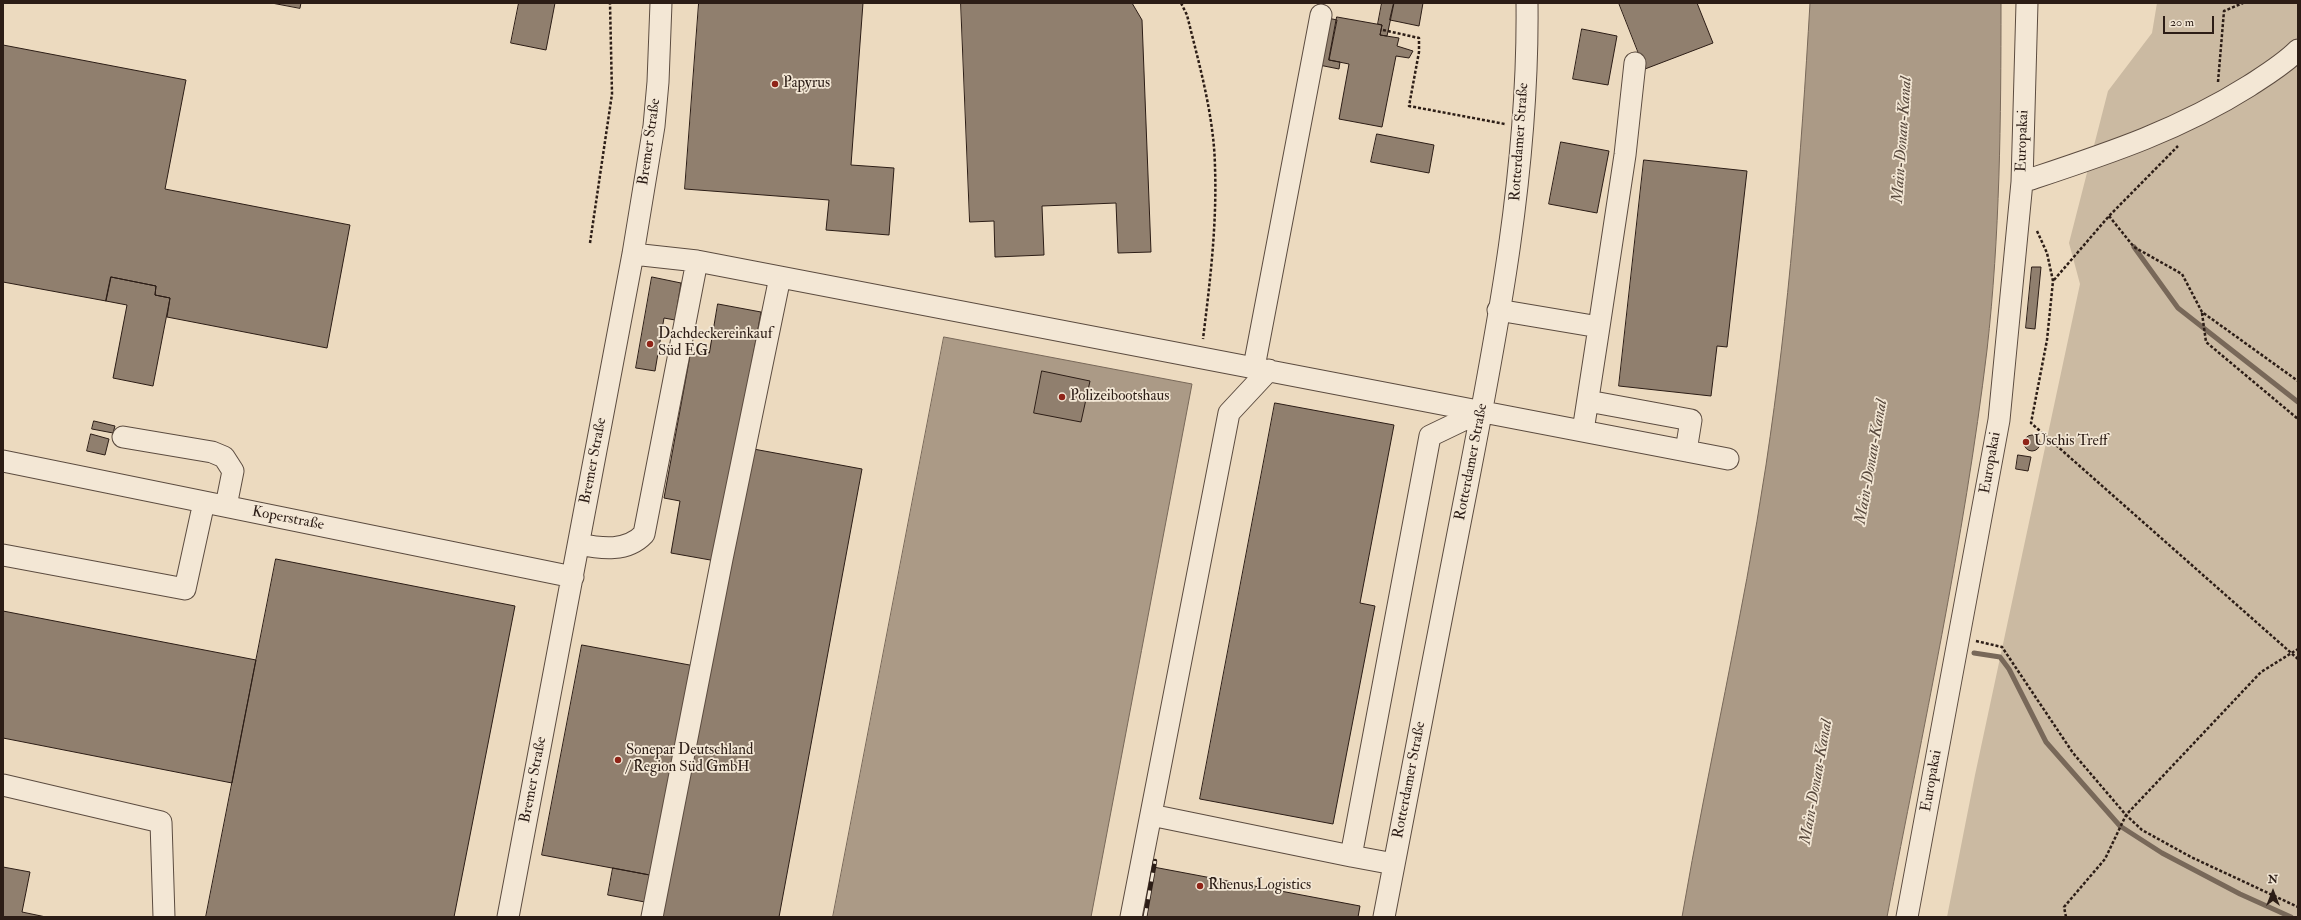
<!DOCTYPE html>
<meta charset="utf-8">
<style>
body{margin:0}
#map{position:relative;width:2301px;height:920px;overflow:hidden;background:#ecdabf;font-family:"IM FELL Double Pica",serif}
canvas{display:block}
.frame{position:absolute;inset:0;border:4px solid #2c1d16;pointer-events:none}
.north{position:absolute;left:2253px;top:872px;width:40px;height:40px;-webkit-text-stroke:3px #f3e7d5;paint-order:stroke;rotate:0deg;font-size:11px;font-weight:700;line-height:16px;text-align:center;color:#2c1d16}
.north::after{content:'';display:block;margin:auto;width:14px;height:18px;background:#2c1d16;clip-path:polygon(50% 0,100% 100%,50% 72%,0 100%)}
.scale{position:absolute;left:2163px;top:16px;width:51px;height:18px;box-sizing:border-box;border:2px solid #2c1d16;border-top:0;padding-left:5px;font-size:12px;line-height:14px;white-space:nowrap;color:#2c1d16;-webkit-text-stroke:3px #f3e7d5;paint-order:stroke}
</style>
<div id="map">
<canvas width="2301" height="920"></canvas>
<div class="frame"></div>
<div class="north">N</div>
<div class="scale">20 m</div>
</div>
<script>
const c = document.querySelector('canvas').getContext('2d');
c.lineJoin = 'round';
function fill(path, color) { c.fillStyle = color; c.fill(path, 'evenodd'); }
function trace(path, color, width, dash) { c.strokeStyle = color; c.lineWidth = width; c.lineCap = dash ? 'butt' : 'round'; c.setLineDash(dash || []); c.stroke(path); }
function drawText(font, color, halo, rows, align = 'center') {
  c.font = font + ' "IM FELL Double Pica",serif'; c.lineWidth = 3.5; c.setLineDash([]); c.textBaseline = 'middle'; c.strokeStyle = halo; c.fillStyle = color; for (const [text, x, y, turn = 0] of rows) {
    c.save(); c.translate(x, y); c.rotate((+turn || 0) * Math.PI / 180); c.textAlign = isNaN(turn) ? turn : align; if (halo) c.strokeText(text, 0, 0); c.fillText(text, 0, 0); c.restore();
  }
}
fill(new Path2D(`
 M2157,3H2298V917H1947L1975,775L2080,284L2069,243L2108,91L2152,33Z`), '#cbbaa2');
const water = new Path2D(`
 M1810,3H2001C2001,119 2000,235 1987,350C1964,541 1923,729 1887,917H1682C1708,766 1743,617 1766,465C1789,312 1801,158 1810,3Z
 M944,337L1192,384L1091,917H833Z`);
fill(water, '#ab9a86');
trace(water, '#786859', 1);
trace(new Path2D(`
 M2134,247L2178,308L2298,402
 M1974,653L2000,657L2009,669L2046,742L2120,826L2162,853L2240,894L2291,917`), '#786859', 5);
const building = new Path2D(`
 M272,3H301L300,8Z
 M519,3H555L546,50L511,43Z
 M699,3H863L851,165L894,168L889,235L826,230L829,200L685,189Z
 M961,3H1132L1142,20L1151,252L1118,253L1116,203L1042,206L1044,255L995,257L994,221L970,222Z
 M1382,3H1394L1387,36L1380,35L1382,25L1378,24Z
 M1394,3H1423L1419,26L1390,20Z
 M1619,3H1697L1713,43L1645,69Z
 M1337,17L1382,25L1380,35L1399,38L1397,46L1413,51L1409,58L1396,56L1382,127L1339,119L1349,64L1329,60Z
 M1328,18L1337,20L1329,60L1340,62L1339,69L1319,65Z
 M1582,29L1617,36L1608,85L1573,79Z
 M3,45L186,80L165,189L350,225L327,348L167,317L170,298L155,295L156,286L111,277L106,301L3,282Z
 M1377,134L1434,145L1429,173L1371,162Z
 M1561,142L1609,151L1597,213L1549,204Z
 M1644,160L1747,171L1727,347L1717,346L1711,396L1619,386Z
 M2032,267H2041L2035,329L2026,328Z
 M111,277L156,286L155,295L170,298L153,386L113,378L127,305L106,301Z
 M652,277L681,283L675,320L664,318L655,371L636,368Z
 M718,304L761,312L716,561L671,553L680,501L664,498L691,350L709,353Z
 M1042,371L1090,381L1081,422L1034,413Z
 M1275,403L1394,425L1360,603L1375,606L1333,824L1200,799Z
 M94,421L115,426L113,433L92,429Z
 M91,434L109,439L105,455L87,451Z
 M2024 443a8 8 0 1 1 16 0a8 8 0 1 1-16 0Z
 M748,448L862,469L779,917H661Z
 M2018,455L2031,457L2028,471L2016,469Z
 M276,559L515,606L454,917H206Z
 M3,611L256,660L232,783L3,738Z
 M582,645L695,666L655,876L542,855Z
 M1148,866L1360,906L1358,917H1139Z
 M3,867L30,872L22,912L46,917H3Z
 M613,868L655,876L650,903L608,895Z`);
fill(building, '#907f6e');
trace(building, '#2c1d16', 1);
const minor = new Path2D(`
 M2022,182C2103,155 2176,132 2249,86C2266,75 2283,65 2298,50
 M633,254L697,261L1728,459
 M1498,310L1599,327L1625,155L1635,63
 M1254,367L1321,15
 M1588,401L1691,420L1686,451
 M1583,431L1599,327
 M123,437L212,452L224,457L233,471L226,506
 M3,461L573,577
 M579,544C602,549 627,552 644,534L697,261
 M3,555L185,589L204,502
 M3,785L161,822L164,917
 M1151,815L1351,856
 M1394,864L1351,856L1430,436L1482,411
 M508,917L633,254L654,126L658,82L661,3
 M652,917L722,559L780,277
 M1131,917L1229,413L1269,370
 M1384,917C1411,774 1439,630 1467,487C1498,328 1529,166 1527,3
 M1907,917L1999,420L2022,182L2027,3`);
trace(minor, '#5c4c40', 23);
trace(new Path2D(`
 M1181,3L1187,15C1199,64 1214,115 1215,167C1217,225 1210,282 1203,339
 M1383,30L1419,38V52L1409,106L1505,124
 M2218,82L2224,11L2243,3
 M2109,216L2134,247L2182,274L2202,312L2298,381
 M2037,231L2047,253L2053,281L2047,340L2031,423L2298,659
 M590,243L612,94L610,3
 M2054,280L2109,216L2178,146
 M2202,313L2206,342L2298,419
 M1976,641L2002,647L2073,753L2126,815L2142,830L2191,857L2298,907
 M2066,917L2064,907L2105,859L2126,815L2261,672L2298,649`), '#2c1d16', 2.5, [3, 2]);
trace(minor, '#f3e7d5', 21);
const rail = new Path2D(`
 M1145,917L1155,861`);
trace(rail, '#2c1d16', 4.5);
trace(rail, '#f3e7d5', 3, [9]);
for (const [x, y, r, color] of [
 [775,84,4,"#8f2418"],
 [650,344,4,"#8f2418"],
 [1062,397,4,"#8f2418"],
 [2026,442,4,"#8f2418"],
 [618,760,4,"#8f2418"],
 [1200,886,4,"#8f2418"]
]) { const dot = new Path2D(); dot.arc(x, y, r, 0, 2 * Math.PI); c.fillStyle = color; c.fill(dot); trace(dot, '#f3e7d5', 1.5); }
drawText('15px', '#2c1d16', '#f3e7d5', [
 ["Papyrus",783,84],
 ["Dachdeckereinkauf",658,335],
 ["Süd EG",658,352],
 ["Polizeibootshaus",1070,397],
 ["Uschis Treff",2034,442],
 ["Sonepar Deutschland",626,751],
 ["/ Region Süd GmbH",626,768],
 ["Rhenus Logistics",1208,886]
], 'left');
drawText('15px', '#2c1d16', '#f3e7d5', [
 ["Europakai",2023,141,-88],
 ["Bremer Straße",650,142,-82],
 ["Rotterdamer Straße",1520,142,-86],
 ["Bremer Straße",594,461,-79],
 ["Rotterdamer Straße",1472,462,-79],
 ["Europakai",1991,463,-80],
 ["Koperstraße",288,519,11],
 ["Bremer Straße",534,780,-79],
 ["Rotterdamer Straße",1410,780,-79],
 ["Europakai",1932,781,-80]
]);
drawText('italic 16px', '#58493d', '#f3e7d5', [
 ["Main-Donau-Kanal",1903,140,-86],
 ["Main-Donau-Kanal",1872,462,-80],
 ["Main-Donau-Kanal",1817,782,-80]
]);
</script>
